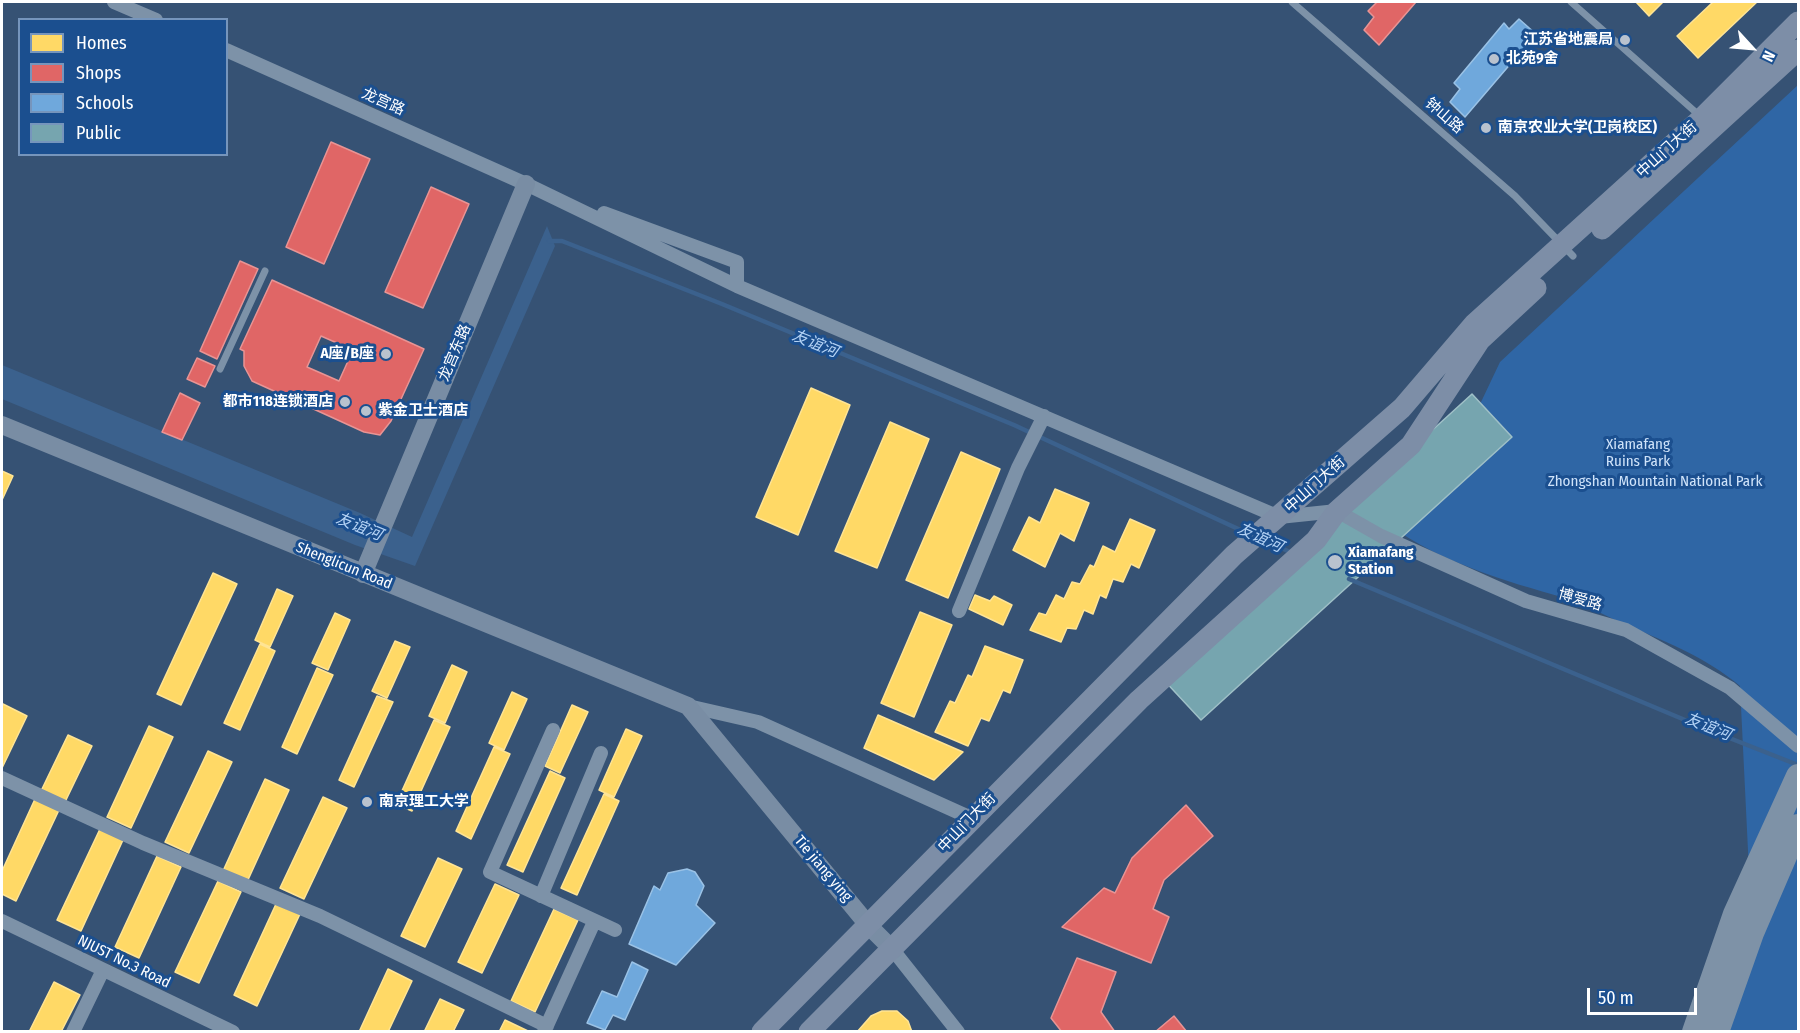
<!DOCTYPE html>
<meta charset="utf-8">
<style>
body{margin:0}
#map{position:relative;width:1800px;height:1033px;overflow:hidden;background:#365274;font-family:"Fira Sans Condensed",sans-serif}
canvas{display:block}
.frame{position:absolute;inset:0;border:3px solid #fff;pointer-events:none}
.legend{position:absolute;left:18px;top:18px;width:210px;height:138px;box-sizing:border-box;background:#1b4f8f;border:2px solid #7695bc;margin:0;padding:8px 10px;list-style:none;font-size:18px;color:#fff}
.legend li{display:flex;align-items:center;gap:12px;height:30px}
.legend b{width:30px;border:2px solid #7695bc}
.north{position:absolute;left:1722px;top:18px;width:60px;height:60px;-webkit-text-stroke:4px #1b4f8f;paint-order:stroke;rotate:116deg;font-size:16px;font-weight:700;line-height:24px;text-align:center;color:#fff}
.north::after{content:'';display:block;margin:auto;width:21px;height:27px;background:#fff;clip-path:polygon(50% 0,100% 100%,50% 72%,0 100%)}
.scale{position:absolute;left:1587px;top:988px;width:110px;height:27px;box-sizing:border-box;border:3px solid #fff;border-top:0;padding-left:8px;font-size:18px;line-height:21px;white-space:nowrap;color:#fff;-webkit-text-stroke:4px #1b4f8f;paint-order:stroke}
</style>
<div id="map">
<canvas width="1800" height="1033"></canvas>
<div class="frame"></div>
<ul class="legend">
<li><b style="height:16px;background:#ffd966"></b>Homes</li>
<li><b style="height:16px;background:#e06666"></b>Shops</li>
<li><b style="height:16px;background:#6fa8dc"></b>Schools</li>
<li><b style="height:16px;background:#76a5af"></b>Public</li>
</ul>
<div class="north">N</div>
<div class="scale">50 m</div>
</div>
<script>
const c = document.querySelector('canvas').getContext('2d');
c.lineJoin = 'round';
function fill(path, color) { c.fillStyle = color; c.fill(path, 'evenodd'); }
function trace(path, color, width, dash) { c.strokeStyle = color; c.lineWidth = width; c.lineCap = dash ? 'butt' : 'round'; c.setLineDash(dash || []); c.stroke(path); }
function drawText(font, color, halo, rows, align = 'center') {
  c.font = font + ' "Fira Sans Condensed","Noto Sans SC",sans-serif'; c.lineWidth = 6; c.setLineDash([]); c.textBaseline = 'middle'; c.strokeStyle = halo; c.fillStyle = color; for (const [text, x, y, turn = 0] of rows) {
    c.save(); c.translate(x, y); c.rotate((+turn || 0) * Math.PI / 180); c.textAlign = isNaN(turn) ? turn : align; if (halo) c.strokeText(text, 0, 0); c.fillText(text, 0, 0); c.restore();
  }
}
fill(new Path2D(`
 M1798,85V1031H1726L1752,933L1740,686C1705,656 1661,640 1620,622C1602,614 1584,604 1565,598C1505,581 1440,562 1389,525L1454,459L1500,362Z`), '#2f66a5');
fill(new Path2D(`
 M547,226L555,246L415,566L355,545L2,399V365L360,513L412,537Z`), '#3b618d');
const homes = new Path2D(`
 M1636,2H1663L1649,16Z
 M1713,2H1757L1698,58L1677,36Z
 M811,388L850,405L798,535L756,517Z
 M890,422L929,439L877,568L835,551Z
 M961,452L1000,469L948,598L906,580Z
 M2,471L13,476L2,500Z
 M1055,489L1089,503L1074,541L1060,533L1045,567L1013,550L1029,517L1040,523Z
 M1130,519L1155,530L1139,568L1131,564L1123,582L1113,579L1106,598L1100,595L1093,614L1084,610L1076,629L1067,628L1061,642L1030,630L1039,613L1046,615L1056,595L1064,599L1072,582L1080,584L1090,565L1094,567L1103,546L1115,552Z
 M213,573L237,584L181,705L157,694Z
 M277,589L293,596L270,647L255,640Z
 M975,595L990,601L994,596L1012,605L1003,625L969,609Z
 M920,612L952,625L914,717L881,703Z
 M335,613L350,620L328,670L312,663Z
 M395,641L410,647L387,698L372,691Z
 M260,644L275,651L240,730L224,723Z
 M985,646L1023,660L1010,693L1003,690L989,721L981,718L968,746L935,732L950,701L955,703L968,675L972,677Z
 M452,665L467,672L445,723L429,716Z
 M317,668L333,675L297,754L282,747Z
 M512,692L527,699L504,750L489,743Z
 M377,696L393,702L354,787L339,780Z
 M3,704L27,716L2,768V707Z
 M572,705L588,712L560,773L545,766Z
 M878,715L963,752L934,780L864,748Z
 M434,720L450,727L412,811L396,804Z
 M149,726L173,737L131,828L107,817Z
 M626,729L642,736L614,797L599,790Z
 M68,735L92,746L65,802L41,791Z
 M494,747L510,754L471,839L456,831Z
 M208,751L232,762L189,853L165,842Z
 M550,771L565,778L523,872L507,865Z
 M265,779L289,790L247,882L223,871Z
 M604,794L619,801L577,895L561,888Z
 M323,797L347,808L304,899L280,888Z
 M35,799L59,810L16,901L2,894V871Z
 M100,829L123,840L81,931L57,920Z
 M157,856L181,867L139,958L115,947Z
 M438,858L462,869L425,947L401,936Z
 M218,881L241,892L199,983L175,972Z
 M495,884L519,895L482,973L458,962Z
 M276,904L300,914L257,1006L234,995Z
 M554,909L578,920L535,1012L511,1001Z
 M388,969L412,981L388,1032H359Z
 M54,982L80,995L61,1032H29Z
 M440,999L464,1010L453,1032H424Z
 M882,1011H897L908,1021L912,1032H857L871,1016Z
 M505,1020L528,1031V1032H499Z`);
fill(homes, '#ffd966');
trace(homes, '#ffe494', 1.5);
const shops = new Path2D(`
 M1377,2H1416L1379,45L1364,30L1374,17L1368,11Z
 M331,142L370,159L324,264L286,247Z
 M431,187L469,204L423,308L385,292Z
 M240,261L258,269L217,359L200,351Z
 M272,280L424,349L391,421L380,435L364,432L252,381L244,366V351L240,349ZM321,336L353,350L339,381L307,367Z
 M197,358L215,366L205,387L187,379Z
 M180,393L200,403L182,440L162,432Z
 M1186,805L1213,836L1164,880L1153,909L1169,917L1151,963L1062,927L1104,888L1115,893L1132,858Z
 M1077,958L1116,972L1101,1012L1115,1032H1062L1051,1018Z
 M1174,1016L1187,1032H1155Z`);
fill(shops, '#e06666');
trace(shops, '#e99494', 1.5);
const schools = new Path2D(`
 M1519,19L1536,34L1465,117L1450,102L1460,89L1454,83L1504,23L1509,29Z
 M687,869L695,872L704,886L696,905L715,923L676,965L629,944L654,886L660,890L668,873Z
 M632,962L648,970L625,1020L613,1015L605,1030L587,1023L602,991L617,997Z`);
fill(schools, '#6fa8dc');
trace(schools, '#9ac2e6', 1.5);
const public = new Path2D(`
 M1472,394L1512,437L1201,720L1161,677Z`);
fill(public, '#76a5af');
trace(public, '#9fc0c7', 1.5);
trace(new Path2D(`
 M549,241H562L722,304L1014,425L1249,534
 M1262,539L1292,553
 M1349,579L1704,728L1798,765`), '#3b618d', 4.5);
trace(new Path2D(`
 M1292,2L1515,196L1573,256
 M1571,2L1700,116
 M220,369L265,271`), '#7d92a8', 7);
trace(new Path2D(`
 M114,2L156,20
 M226,50L526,184L737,286L1279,517L1337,511L1381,536L1526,601L1626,630L1730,688L1798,746
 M604,213L737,262V286
 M959,611L1018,468L1044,416
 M688,706L758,722L971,818
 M553,730L490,872L615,930
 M2,778L143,843L320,916L547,1026
 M541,896L601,753
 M2,921L233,1032
 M893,950L958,1032
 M73,1032L103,970
 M544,1032L594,922`), '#7d92a8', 14);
trace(new Path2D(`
 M2,425L688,706L869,926L893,950
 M363,574L526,184`), '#798da4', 18);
trace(new Path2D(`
 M1602,229L1798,50
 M762,1032L1234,555L1402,408L1474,324L1702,118L1798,22
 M809,1032L1139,700L1316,540L1337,511L1411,445L1480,340L1536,288`), '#7d8ea7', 21);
trace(new Path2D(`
 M1694,1032L1735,914L1798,776
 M1717,1032L1752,933L1798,826`), '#7e92a7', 24);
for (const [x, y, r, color] of [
 [1625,40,6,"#b9c2ce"],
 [1494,59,6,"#b9c2ce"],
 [1486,128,6,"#b9c2ce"],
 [386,354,6,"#b9c2ce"],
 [345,402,6,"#b9c2ce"],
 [366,411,6,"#b9c2ce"],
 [1335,562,8,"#b9c2ce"],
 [367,802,6,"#b9c2ce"]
]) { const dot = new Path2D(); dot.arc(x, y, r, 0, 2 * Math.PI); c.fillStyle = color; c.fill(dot); trace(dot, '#1b4f8f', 2); }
drawText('bold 15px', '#fff', '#1b4f8f', [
 ["江苏省地震局",1613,40,"right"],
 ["北苑9舍",1506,59],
 ["南京农业大学(卫岗校区)",1498,128],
 ["A座/B座",374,354,"right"],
 ["都市118连锁酒店",333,402,"right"],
 ["紫金卫士酒店",378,411],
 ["Xiamafang",1348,553],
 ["Station",1348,570],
 ["南京理工大学",379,802]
], 'left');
drawText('15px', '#fff', '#1b4f8f', [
 ["龙宫路",383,102,24],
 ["钟山路",1444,116,41],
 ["中山门大街",1667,150,-42],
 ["龙宫东路",455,353,-67],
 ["中山门大街",1315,485,-42],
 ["Shenglicun Road",344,566,22],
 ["博爱路",1580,600,16],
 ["中山门大街",967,823,-46],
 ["Tie jiang ying",823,869,50],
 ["NJUST No.3 Road",124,962,26]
]);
drawText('15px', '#cfe3fa', '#1b4f8f', [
 ["Xiamafang",1638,445],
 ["Ruins Park",1638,462],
 ["Zhongshan Mountain National Park",1655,482]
]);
drawText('italic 16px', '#b5d3f5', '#1b4f8f', [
 ["友谊河",815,344,22],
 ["友谊河",359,527,22],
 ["友谊河",1260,538,25],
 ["友谊河",1708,727,22]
]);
</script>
